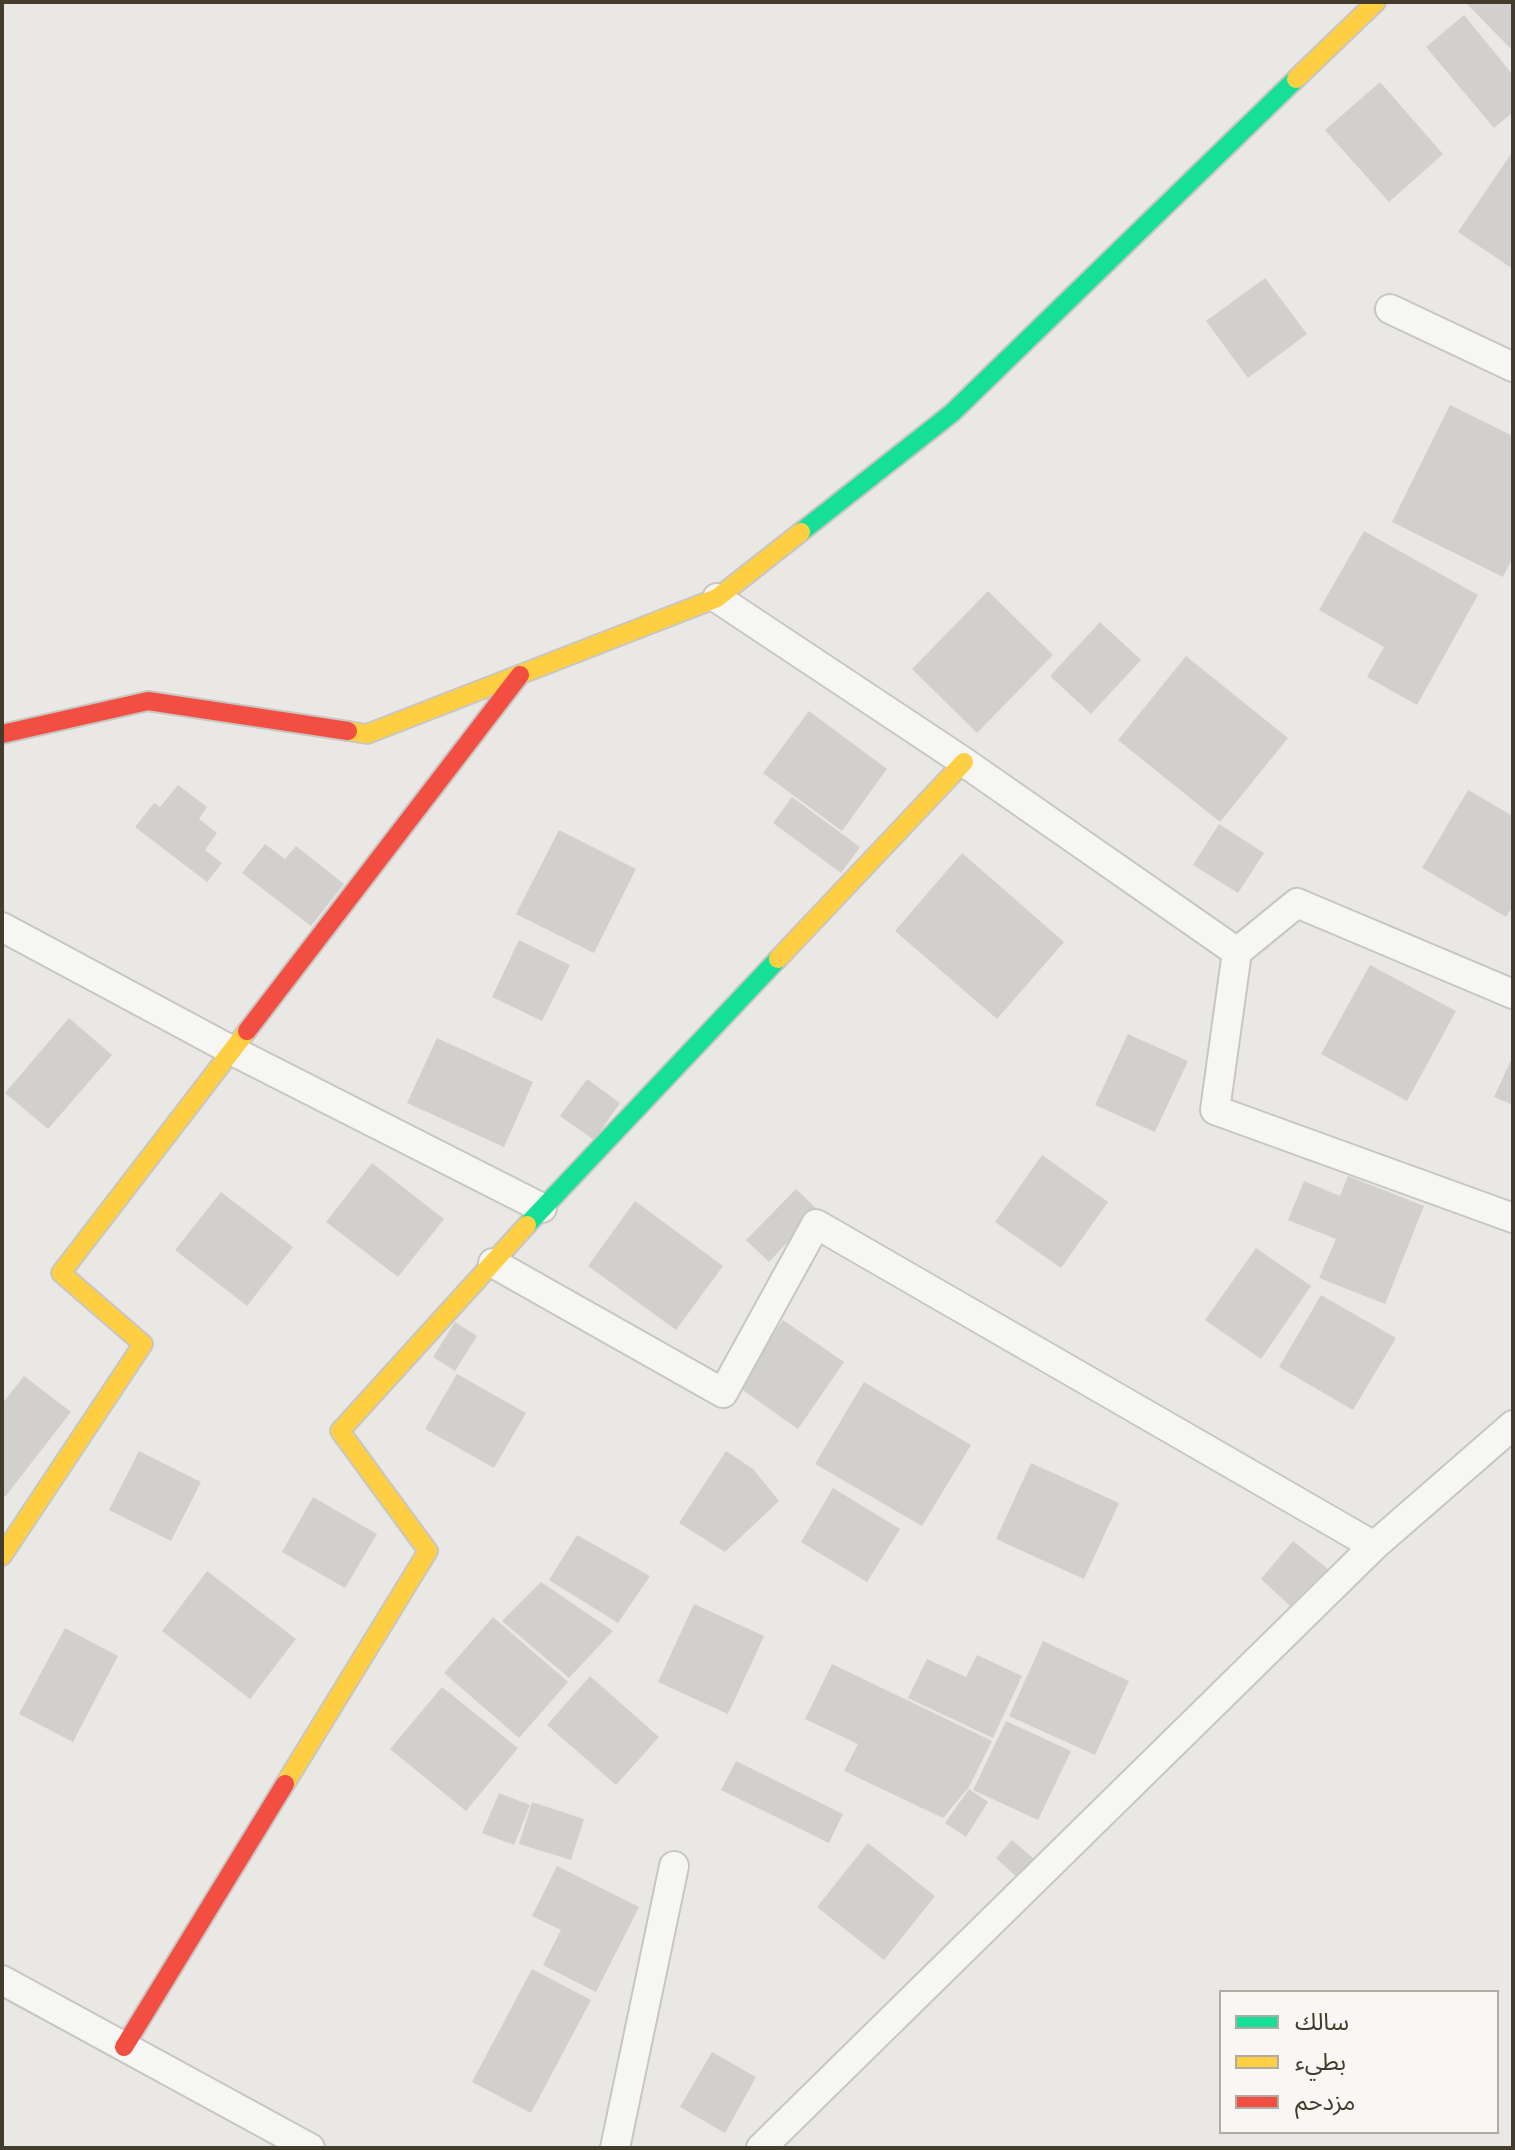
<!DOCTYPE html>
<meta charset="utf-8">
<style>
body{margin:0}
#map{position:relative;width:1515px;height:2150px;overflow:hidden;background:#eae8e5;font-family:"Asap Condensed","Noto Sans Arabic",sans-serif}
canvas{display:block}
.frame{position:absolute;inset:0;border:4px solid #433b2c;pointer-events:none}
.legend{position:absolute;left:1219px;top:1990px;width:280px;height:144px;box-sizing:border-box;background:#f8f7f4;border:2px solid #b0aca4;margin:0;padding:10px 14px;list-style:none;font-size:24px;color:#433b2c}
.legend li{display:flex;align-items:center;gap:16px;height:40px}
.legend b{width:40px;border:2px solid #b0aca4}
</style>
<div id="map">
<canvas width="1515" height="2150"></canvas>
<div class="frame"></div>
<ul class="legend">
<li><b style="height:10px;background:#16e098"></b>سالك</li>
<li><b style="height:10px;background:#ffcf43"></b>بطيء</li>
<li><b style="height:10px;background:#f24e42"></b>مزدحم</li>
</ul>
</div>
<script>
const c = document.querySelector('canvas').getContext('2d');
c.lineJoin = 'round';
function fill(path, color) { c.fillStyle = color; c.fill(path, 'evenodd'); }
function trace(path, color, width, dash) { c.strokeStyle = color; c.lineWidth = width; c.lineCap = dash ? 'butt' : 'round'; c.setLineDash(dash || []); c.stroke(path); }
fill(new Path2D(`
 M1465,2H1513V51Z
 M1464,15L1513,75V112L1494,128L1426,47Z
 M1380,82L1443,154L1389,202L1325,130Z
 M1513,151V269L1458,232Z
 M1265,278L1307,334L1248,378L1206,321Z
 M1450,405L1513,436V557L1503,577L1392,522Z
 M1364,531L1478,595L1417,705L1367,677L1384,647L1319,610Z
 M988,591L1053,655L977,733L912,669Z
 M1100,622L1141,660L1091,714L1050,676Z
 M1186,656L1288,738L1220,822L1118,740Z
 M809,711L887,769L842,831L763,773Z
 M178,785L207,807L199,819L217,833L205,850L222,863L207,882L135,827L154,803L160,807Z
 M1468,790L1513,816V906L1506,917L1422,868Z
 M792,797L860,847L841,873L773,823Z
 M1219,824L1264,853L1238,893L1193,865Z
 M559,830L636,869L594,953L516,914Z
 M265,844L285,859L296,846L344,884L311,926L242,873Z
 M962,853L1064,942L997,1019L895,931Z
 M519,940L570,965L542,1021L492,997Z
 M1370,965L1456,1011L1407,1101L1321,1054Z
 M69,1018L112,1055L48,1129L5,1093Z
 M1128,1034L1188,1061L1155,1132L1095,1105Z
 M437,1038L533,1082L504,1147L407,1103Z
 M1513,1056V1105L1494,1097Z
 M587,1079L620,1103L594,1140L560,1116Z
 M1042,1155L1108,1202L1061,1268L995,1222Z
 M372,1163L444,1219L398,1277L326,1222Z
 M1348,1176L1424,1206L1385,1304L1319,1278L1336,1239L1288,1220L1304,1181L1340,1196Z
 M796,1189L818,1210L769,1262L746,1240Z
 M221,1192L293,1247L247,1306L175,1250Z
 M635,1201L723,1266L676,1330L588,1266Z
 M1256,1248L1311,1286L1261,1359L1205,1320Z
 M1321,1295L1396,1338L1353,1410L1279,1367Z
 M783,1320L844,1362L798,1429L737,1386Z
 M455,1322L477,1336L455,1371L433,1357Z
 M457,1374L526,1413L494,1468L425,1429Z
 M24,1376L71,1412L5,1497L2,1494V1404Z
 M864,1382L971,1445L922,1526L815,1464Z
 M139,1451L201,1482L171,1541L109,1510Z
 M726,1451L753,1469L779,1501L725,1552L679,1523Z
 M1031,1463L1119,1503L1084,1579L996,1539Z
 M833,1488L900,1529L867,1582L801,1542Z
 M313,1497L377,1534L345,1588L282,1552Z
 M577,1535L650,1576L618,1623L549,1580Z
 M1293,1541L1328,1569L1290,1606L1261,1579Z
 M207,1571L296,1639L250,1699L162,1631Z
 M541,1582L613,1631L569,1678L502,1621Z
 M694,1604L764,1636L728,1714L658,1682Z
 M493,1617L568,1682L519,1738L444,1673Z
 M65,1628L118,1656L73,1742L19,1714Z
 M1043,1641L1129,1681L1095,1755L1009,1716Z
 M977,1655L1022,1676L993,1738L908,1698L927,1659L966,1677Z
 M832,1664L992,1741L969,1787L943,1818L844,1771L858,1744L805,1719Z
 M590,1676L659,1737L616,1785L547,1725Z
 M442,1687L518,1748L466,1811L390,1749Z
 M1006,1721L1071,1751L1038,1820L973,1790Z
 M736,1761L843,1814L829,1843L721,1790Z
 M969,1789L988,1802L966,1837L945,1823Z
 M499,1793L530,1805L514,1845L482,1833Z
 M532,1802L584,1819L571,1860L519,1844Z
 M1012,1840L1040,1864L1023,1883L996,1858Z
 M868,1843L935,1896L884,1960L817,1907Z
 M557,1866L639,1907L596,1992L543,1965L561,1930L532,1916Z
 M532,1969L591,2000L531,2113L472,2082Z
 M712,2052L756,2077L725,2133L680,2107Z`), '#d2d0cd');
const street = new Path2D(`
 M1390,309L1513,367
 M717,598L964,762L1237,952
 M2,927L231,1050L542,1208
 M1513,994L1297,903L1237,952L1215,1110L1513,1218
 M493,1263L723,1393L816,1224L1374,1546
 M2,1980L310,2148
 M615,2148L674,1866
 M761,2148L1374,1546L1513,1425`);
const fast = new Path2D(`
 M801,532L952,413L1296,79
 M527,1225L778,959`);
const slow = new Path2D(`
 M1296,79L1376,2
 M348,731L367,734L717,598L801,532
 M778,959L964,762
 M2,1556L143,1344L61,1273L247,1031
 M285,1784L428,1551L340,1431L527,1225`);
const jam = new Path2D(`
 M2,734L148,701L348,731
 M247,1031L520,675
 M124,2047L285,1784`);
trace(street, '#c8c6c3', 32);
trace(fast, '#c8c6c3', 22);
trace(slow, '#c8c6c3', 22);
trace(jam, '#c8c6c3', 22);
trace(street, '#f6f6f5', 28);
trace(fast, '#16e098', 18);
trace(slow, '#ffcf43', 18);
trace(jam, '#f24e42', 18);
</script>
